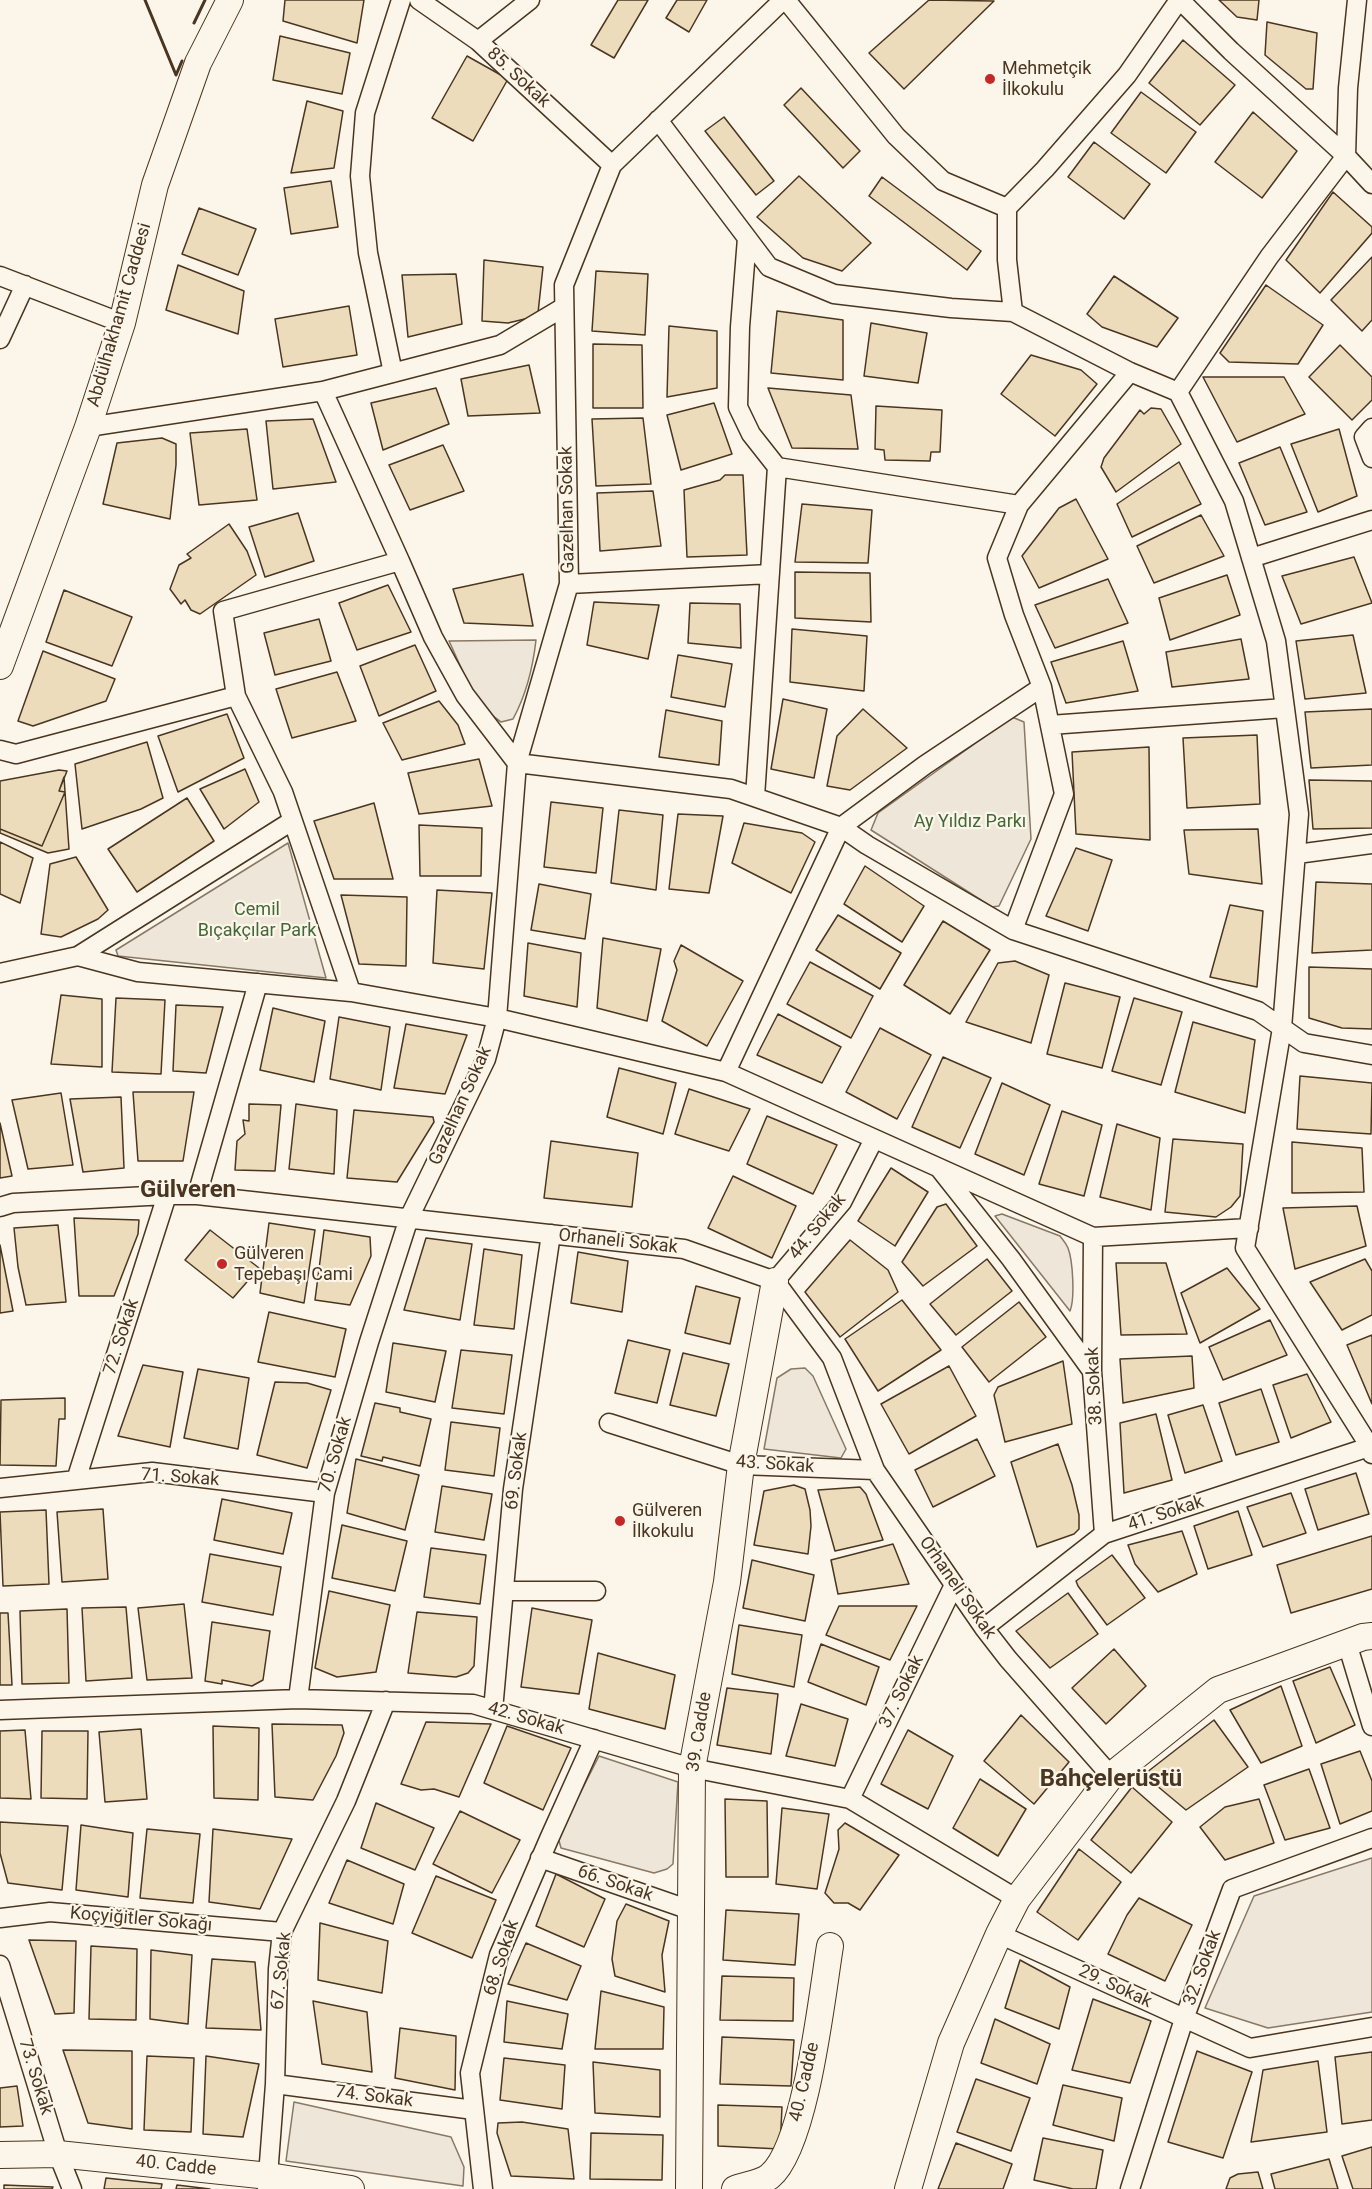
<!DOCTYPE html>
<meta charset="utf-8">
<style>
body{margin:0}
canvas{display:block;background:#fbf6e9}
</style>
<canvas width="1372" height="2189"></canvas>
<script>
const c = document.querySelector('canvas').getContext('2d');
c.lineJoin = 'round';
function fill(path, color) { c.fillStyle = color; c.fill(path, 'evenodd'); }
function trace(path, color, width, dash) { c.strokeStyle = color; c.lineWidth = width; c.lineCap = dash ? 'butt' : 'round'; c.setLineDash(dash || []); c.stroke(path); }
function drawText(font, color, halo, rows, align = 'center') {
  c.font = font + ' Roboto,sans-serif'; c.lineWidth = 4.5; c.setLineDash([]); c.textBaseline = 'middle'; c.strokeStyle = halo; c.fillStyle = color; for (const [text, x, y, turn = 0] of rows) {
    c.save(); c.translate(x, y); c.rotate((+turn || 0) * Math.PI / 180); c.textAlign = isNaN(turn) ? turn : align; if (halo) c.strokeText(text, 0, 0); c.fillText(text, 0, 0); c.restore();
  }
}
const green = new Path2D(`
 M536,640C533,667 526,695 513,719L501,722C473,704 463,670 449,641Z
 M1012,717L1024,722L1031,839L999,906L992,907L871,830L878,813Z
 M288,843L326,978L118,956L116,950Z
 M1002,1214L1060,1236C1063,1240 1066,1243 1068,1248C1073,1261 1075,1299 1070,1311L995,1216Z
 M805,1368L813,1376L846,1449L841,1458L764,1449L777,1378L791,1369Z
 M599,1756L678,1782L673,1864L667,1869L654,1873L561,1848L558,1837Z
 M1372,1858V2012L1268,2028L1205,2008L1254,1896Z
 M294,2102L451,2137L464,2167L463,2186L286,2161Z`);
fill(green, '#ede6d9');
trace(green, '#887966', 1.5);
const building = new Path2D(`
 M285,0H364L357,43L283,21Z
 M618,0H648L614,58L591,45Z
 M677,0H707L689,32L666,18Z
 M929,0L994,1L904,89L869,53Z
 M1219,0H1259L1257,20L1237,17Z
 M1267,22L1317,33L1313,89H1306L1265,55Z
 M280,36L350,53L342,94L273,80Z
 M1183,40L1235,85L1200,125L1149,83Z
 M467,56L508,79L473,141L432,118Z
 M801,88L860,151L843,168L784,105Z
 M1141,92L1196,132L1166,173L1111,133Z
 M307,101L343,111L334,168L291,173Z
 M1253,112L1297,151L1262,198L1215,162Z
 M724,117L774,181L756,195L705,131Z
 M1094,142L1150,184L1124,219L1068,177Z
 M799,176L871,243L842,271L803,258L757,217Z
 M882,177L981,251L967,270L869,196Z
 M331,181L338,227L291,234L284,188Z
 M1333,192L1372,227V233L1320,293L1286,260Z
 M199,208L256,229L238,275L182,254Z
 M1372,257V320L1362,331L1331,300Z
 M484,260L543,267L538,313L533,317L508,323L482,321Z
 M178,265L244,291L238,334L166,310Z
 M596,271L648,274L645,335L592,331Z
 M456,274L462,324L408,337L402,275Z
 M1114,276L1178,318L1157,347L1102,327L1087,314Z
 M1266,285L1323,325L1298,364L1229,362L1220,353Z
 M349,306L357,355L283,367L275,319Z
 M777,311L843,320V380L771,373Z
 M871,323L927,333L918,383L864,376Z
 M669,326L717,331V388L667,397Z
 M593,344L642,345L643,408H593Z
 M1340,345L1372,377V400L1352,420L1309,377Z
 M1031,355L1081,370L1097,384L1055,436L1001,394Z
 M529,365L540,413L468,416L461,379Z
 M1203,377H1284L1305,414L1237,442Z
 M436,388L449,424L383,450L371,403Z
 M768,388L851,395L858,449L792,448Z
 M714,403L732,454L681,470L667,415Z
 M876,406L942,410L940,452H931L930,461L885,460L884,450L875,449Z
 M1151,408L1161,409L1181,444L1116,492L1101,467L1104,458L1140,410L1144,414Z
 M643,418L651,484L596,486L592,419Z
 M313,419L336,482L273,489L266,421Z
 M247,429L257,500L199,505L190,433Z
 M1339,429L1357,496L1318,512L1291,444Z
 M162,438L176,444V465L170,519L103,504L117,443Z
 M443,445L464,491L410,510L389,465Z
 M1280,447L1307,512L1265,525L1239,463Z
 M1179,462L1201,504L1132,537L1117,504Z
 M725,475H743L747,555L687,557L684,490L720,480Z
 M653,491L661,546L600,551L597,493Z
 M1076,499L1108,559L1039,588L1022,556L1059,508Z
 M802,504L872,510L868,563L795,562Z
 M298,513L314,561L265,577L249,527Z
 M1201,515L1224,556L1154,583L1137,546Z
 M229,524L247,551L256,575L200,614L191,610L185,600L181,604L170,589L179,565L191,558L187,554Z
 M1354,557L1372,603L1301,624L1282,576Z
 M795,572L870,573L871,622L795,618Z
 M523,574L533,626L464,623L453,589Z
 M1227,575L1240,615L1170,640L1159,598Z
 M1108,579L1128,623L1055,648L1035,605Z
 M388,585L411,632L357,650L339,603Z
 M64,590L132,617L112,666L46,642Z
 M594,602L659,605L648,659L587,645Z
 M690,603L740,604L741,648L688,643Z
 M319,619L331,661L275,675L264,633Z
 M792,629L867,636L864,691L790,682Z
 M1353,635L1366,693L1305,699L1296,641Z
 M1241,639L1249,679L1172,687L1166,652Z
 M1123,641L1138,691L1066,703L1051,662Z
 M415,645L436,691L379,716L360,666Z
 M43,651L115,679L106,701L33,726L18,721Z
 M678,655L732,664L725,707L671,697Z
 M337,672L356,721L292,738L276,689Z
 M783,699L827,709L814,778L771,769Z
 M439,701L458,725L465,744L402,760L383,723Z
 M863,709L907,748L850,790L827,786L837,736Z
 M1372,709V765L1311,768L1305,712Z
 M666,710L722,721L719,765L659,757Z
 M227,714L244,758L178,792L158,736Z
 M1257,735L1260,804L1187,808L1183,738Z
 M147,742L163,798L141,809L82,829L75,764Z
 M1149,747L1150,840L1076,834L1072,752Z
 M479,759L492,806L419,814L408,773Z
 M245,769L259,802L224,829L200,789Z
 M59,770L67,771L59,791L65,792L42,846L0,829V781Z
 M64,777L69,849L48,853L0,833V829L42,846L65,792L59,791Z
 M1309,780L1372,781V828L1313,829Z
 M187,798L214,841L137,892L108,849Z
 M551,802L603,808L596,873L544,867Z
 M374,803L393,879H334L314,821Z
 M619,810L663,815L656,890L611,883Z
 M678,814L723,816L709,893L669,889Z
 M744,823L802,833L815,842L791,893L732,863Z
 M419,825L482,828L481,876H420Z
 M1258,829L1262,884L1189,874L1184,830Z
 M0,842L33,858L20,903L0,894Z
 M1076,848L1112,860L1088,931L1046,916Z
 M76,857L108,910L98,919L61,937L41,934L50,864Z
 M865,866L924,906L902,942L844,904Z
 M1316,882L1372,884V950L1312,953Z
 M539,884L591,894L585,939L531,930Z
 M437,890L492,893L484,969L433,963Z
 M341,895L407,897L406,966L359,964Z
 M1230,905L1263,911L1257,987L1210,977Z
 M838,915L901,953L880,989L816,950Z
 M943,921L990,950L950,1014L904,985Z
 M603,938L661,949L647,1021L597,1008Z
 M528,943L581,953L577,1007L524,996Z
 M681,945L743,981L707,1046L662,1021L677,970L674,961Z
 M1015,961L1049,975L1031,1043L966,1022L998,963Z
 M810,962L873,996L851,1038L787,1004Z
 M1309,967L1372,969V1029L1342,1028L1309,1018Z
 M1065,983L1120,997L1102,1068L1047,1054Z
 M61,995L102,999V1067L51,1064Z
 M116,998L165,1000L161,1074L112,1072Z
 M1134,998L1182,1012L1161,1085L1112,1071Z
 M176,1005L223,1007L206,1073L173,1071Z
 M273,1008L325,1021L314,1082L260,1070Z
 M778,1014L841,1047L822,1083L757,1055Z
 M339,1017L390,1027L381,1090L330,1079Z
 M1193,1022L1255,1040L1245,1113L1175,1092Z
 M406,1024L467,1035L445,1094L394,1088Z
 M880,1028L931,1055L897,1119L846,1092Z
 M943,1057L991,1078L960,1148L912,1127Z
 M619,1068L676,1083L663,1134L607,1117Z
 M1300,1076L1372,1083L1371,1134L1297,1129Z
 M1002,1083L1050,1105L1024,1175L975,1154Z
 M689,1089L750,1109L729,1151L675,1134Z
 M133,1092H194L183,1161H138Z
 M61,1093L73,1165L28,1169L12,1100Z
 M121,1097L124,1168L83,1172L70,1099Z
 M249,1104L281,1105L275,1171L235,1170L237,1141L245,1134L243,1120L249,1121Z
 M296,1104L337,1110L334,1174L289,1169Z
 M354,1110L433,1117L434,1122L397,1182L347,1178Z
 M1062,1111L1102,1125L1084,1196L1039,1184Z
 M767,1116L837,1145L813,1194L747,1164Z
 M0,1123L12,1176L0,1178Z
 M1117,1124L1160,1138L1151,1210L1100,1197Z
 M1173,1139L1243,1144L1240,1196L1231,1207L1216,1217L1165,1212Z
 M551,1141L638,1153L632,1207L544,1198Z
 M1292,1142L1362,1148L1364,1192L1292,1193Z
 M891,1168L928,1192L895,1246L858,1221Z
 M733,1176L796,1206L772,1258L708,1228Z
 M946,1204L977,1246L923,1286L902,1262L937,1207Z
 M1357,1206L1366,1246L1295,1269L1283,1208Z
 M74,1218L139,1220L138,1234L114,1296H79Z
 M269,1223L315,1230L304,1303L260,1293Z
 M58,1225L66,1302L26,1305L18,1267L14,1228Z
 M210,1230L259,1268L233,1298L185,1260Z
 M324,1230L370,1237L371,1256L350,1305L315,1300Z
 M426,1238L472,1244L460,1320L404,1310Z
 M850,1240L888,1270L898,1292L840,1337L805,1292Z
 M0,1245L13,1311L0,1313Z
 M484,1249L522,1255L514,1329L474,1325Z
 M578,1252L628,1261L622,1312L571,1303Z
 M987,1259L1012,1291L956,1335L930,1304Z
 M1365,1259L1372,1271V1315L1342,1330L1310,1282Z
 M1116,1263H1166L1187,1334L1121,1335Z
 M1227,1268L1260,1309L1200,1343L1181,1293Z
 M696,1286L740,1298L730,1344L685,1333Z
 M902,1300L941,1350L878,1391L845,1339Z
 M1019,1302L1046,1337L989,1382L962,1347Z
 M269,1312L346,1329L335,1377L258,1362Z
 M1270,1320L1287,1355L1223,1380L1209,1347Z
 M1372,1335V1404L1347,1345Z
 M628,1340L670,1350L657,1403L615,1393Z
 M393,1343L446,1351L435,1402L386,1392Z
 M461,1350L512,1355L504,1414L452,1408Z
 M683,1353L729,1364L716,1416L670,1405Z
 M1192,1356L1194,1388L1123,1403L1120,1359Z
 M1063,1361L1072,1424L1005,1442L994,1395L998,1387Z
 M143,1365L183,1372L170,1447L118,1436Z
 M949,1366L976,1416L909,1454L881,1404Z
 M198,1369L249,1378L238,1449L184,1438Z
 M1307,1374L1331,1422L1291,1438L1273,1385Z
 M275,1382L307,1383L331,1390L307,1468L257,1455Z
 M1261,1389L1279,1442L1236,1455L1219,1403Z
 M65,1398V1419H59L56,1466L0,1465L1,1400Z
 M375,1403L400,1408V1412L431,1419L420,1466L383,1457L382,1461L361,1456Z
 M1203,1405L1222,1461L1185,1473L1168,1415Z
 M1156,1414L1172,1480L1124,1493L1120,1423Z
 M451,1422L500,1428L494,1476L445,1470Z
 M977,1439L995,1476L933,1507L915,1470Z
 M1058,1444L1072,1485L1079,1515V1529L1074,1534L1037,1547L1011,1462Z
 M356,1459L419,1475L405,1530L347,1513Z
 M1356,1473L1369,1514L1318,1530L1305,1489Z
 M794,1485L805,1489L810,1510L811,1526L808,1554L754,1545L764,1491Z
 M442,1486L492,1494L484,1540L435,1532Z
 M860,1487L866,1494L883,1540L835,1551L818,1490Z
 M1291,1493L1306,1533L1263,1547L1247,1507Z
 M222,1499L292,1513L283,1554L214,1540Z
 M103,1509L108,1579L62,1582L57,1512Z
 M46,1510L49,1584L3,1586L0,1512Z
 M1238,1511L1252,1555L1208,1569L1194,1526Z
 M342,1525L407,1541L395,1591L332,1578Z
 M1182,1531L1197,1574L1158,1592L1135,1564L1128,1545Z
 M1372,1536V1589L1291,1613L1277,1565Z
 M893,1544L909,1584L838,1594L831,1560Z
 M431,1548L486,1555L480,1604L424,1597Z
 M210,1554L281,1567L273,1615L202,1602Z
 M1112,1555L1145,1598L1107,1625L1078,1586L1076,1581Z
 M752,1560L814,1575L805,1621L743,1608Z
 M329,1591L390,1605L376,1672L337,1677L315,1668Z
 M1068,1593L1098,1634L1050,1668L1016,1631Z
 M184,1604L192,1678L147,1680L138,1608Z
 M839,1606H917L890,1660L826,1635Z
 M126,1607L132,1678L86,1681L82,1608Z
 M532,1608L592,1620L579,1694L521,1687Z
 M67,1609L69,1683L22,1684L20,1611Z
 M417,1612L477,1617L474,1666L468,1673L456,1677L408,1673Z
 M0,1613H8L12,1685H0Z
 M212,1622L270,1631L263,1680L252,1686L222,1680V1684L205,1681Z
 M739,1625L802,1635L794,1687L732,1674Z
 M821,1644L879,1667L866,1705L808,1682Z
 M1114,1649L1146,1686L1106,1724L1072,1688Z
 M598,1653L675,1675L665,1729L589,1709Z
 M1330,1667L1355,1725L1316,1743L1293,1681Z
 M1281,1686L1302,1746L1261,1763L1230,1710Z
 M727,1688L778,1694L771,1754L717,1745Z
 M801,1704L848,1719L835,1766L786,1756Z
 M1021,1715L1069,1762L1034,1804L984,1761Z
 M1214,1720L1248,1767L1186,1810L1156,1785L1146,1773Z
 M426,1722L491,1724L459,1797L434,1789L421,1790L401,1784Z
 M272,1724L342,1725L344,1733L336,1756L313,1800L275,1797Z
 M213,1726L259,1728L258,1800L214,1798Z
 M507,1726L571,1748L543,1810L484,1783Z
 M141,1729L147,1799L105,1802L99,1732Z
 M25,1730L31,1799L0,1798V1731Z
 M908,1730L953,1756L928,1809L881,1784Z
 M42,1731H88L87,1799L41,1798Z
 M1360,1751L1372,1781V1811L1340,1824L1321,1764Z
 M1309,1769L1330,1828L1285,1840L1264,1785Z
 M980,1779L1026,1809L998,1856L953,1828Z
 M1132,1787L1172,1822L1131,1873L1091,1840Z
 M725,1799L767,1801L768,1877H726Z
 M1259,1799L1274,1843L1225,1860L1200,1827L1225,1807Z
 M376,1803L434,1828L415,1870L361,1848Z
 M782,1808L829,1814L817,1889L776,1884Z
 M460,1811L520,1840L492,1893L433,1864Z
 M0,1822L68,1826L62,1890L8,1883L0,1853Z
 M845,1823L899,1855L860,1910L848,1903H834L825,1893L839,1849L838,1830Z
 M81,1825L133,1833L128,1897L76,1890Z
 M147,1829L200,1834L193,1903L140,1898Z
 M213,1829L292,1839L260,1909L209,1902Z
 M1079,1849L1121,1882L1078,1940L1037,1912Z
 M347,1860L404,1884L393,1924L329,1903Z
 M556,1874L605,1899L584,1947L536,1926Z
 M436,1876L496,1900L472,1958L412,1933Z
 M1139,1898L1192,1925L1165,1981L1108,1954L1127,1915Z
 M626,1904L669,1921L662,1955L665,1992L615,1976L612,1959L617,1921Z
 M726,1910L799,1914L795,1965L723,1960Z
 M320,1923L388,1941L382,1993L318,1980Z
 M29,1940L76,1941L74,2013L55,2014Z
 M526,1943L581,1966L567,2000L508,1984Z
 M91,1946L137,1949L136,2020L89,2019Z
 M151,1950L192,1955L188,2024L150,2019Z
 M212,1959L255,1962L261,2030L206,2028Z
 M1020,1960L1070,1987L1059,2029L1005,2008Z
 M722,1976L794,1978L793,2021L720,2020Z
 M601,1991L664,2007L663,2049H595Z
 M1093,1999L1151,2021L1130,2083L1072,2070Z
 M313,2001L367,2012L372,2072L322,2064Z
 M507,2001L568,2014L562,2049L504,2042Z
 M995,2019L1050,2044L1037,2084L981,2063Z
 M400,2028L456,2036L455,2090L395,2078Z
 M722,2037L794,2040L791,2086L720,2084Z
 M63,2050L132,2051V2129L88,2123Z
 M1197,2051L1252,2072L1223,2158L1168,2142Z
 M1372,2052V2120L1342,2124L1335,2057Z
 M147,2056L194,2058L191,2132L144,2130Z
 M206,2056L259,2064L243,2137L203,2134Z
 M504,2058L565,2065L562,2109L500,2100Z
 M1318,2061L1327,2132L1251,2142L1263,2070Z
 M593,2062L660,2070V2117L595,2113Z
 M976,2079L1030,2098L1011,2151L957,2132Z
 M1063,2085L1122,2098L1114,2141L1053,2125Z
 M17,2086L23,2126L0,2127V2088Z
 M718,2105L782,2107L780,2149L718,2146Z
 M522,2122L568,2129L574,2179L511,2176L497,2133L498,2123Z
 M591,2133L663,2135L662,2180L590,2179Z
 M1043,2138L1103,2150L1096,2189H1073L1034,2180Z
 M956,2143L1012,2164L1003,2189H938Z
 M1372,2147V2189H1353L1342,2156Z
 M1329,2159L1338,2189H1275L1271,2174Z
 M1258,2172L1263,2189H1226L1230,2178L1238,2174Z
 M106,2178L162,2184L161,2189H104Z
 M4,2185L53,2187L52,2189H4Z
 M177,2185L210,2189H176Z`);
fill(building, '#ecdcbc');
trace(building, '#4a3520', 1.5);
const street = new Path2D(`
 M419,0L478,41L612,165
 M786,0L896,136L943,181L1007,208V260L1013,312L1130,372L1178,392
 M1180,0L1231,51L1346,156L1372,184
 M1357,0L1348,88L1346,156L1269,257L1178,392L1234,501L1276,641L1299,814L1282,1028L1245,1248L1370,1447L1372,1454
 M478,41L530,0
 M658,120L769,267L834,294L951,308L1013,312
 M1007,208L1045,169L1127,75L1179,0
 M747,238L740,327L738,407L751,434L777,467L1019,505
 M0,276L122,323
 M0,339L25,285
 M393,373L368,253L360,176L365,113L401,0
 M323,391L400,561
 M88,427L323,391L500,345L564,307
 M1372,428L1364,437L1372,458
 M1251,558L1372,520
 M569,584L770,574
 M236,696L223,611L400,561L433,637L465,695L517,763L731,789L841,827L867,845L1013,930L1258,1011L1304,1043L1372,1055
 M1050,725L1285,708
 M0,750L16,754L236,696L283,792L351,992
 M755,797L777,467
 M1297,854L1372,844
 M1013,930L1064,794L1042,687L1014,615L997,558L1019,505L1130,372
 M78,956L292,821
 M0,973L78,956L138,972L351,992L497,1018L726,1072L1093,1237L1249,1228
 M726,1072L841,827L925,765L1042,687
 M939,1168L1011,1259L1092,1371
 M197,1195L258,983
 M0,1207L13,1203L167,1195H197L684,1249L775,1281L832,1358L875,1470L984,1628L1008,1659L1111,1776
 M1093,1237L1092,1371L1104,1534
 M775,1281L842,1202L874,1139
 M609,1423L741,1465L875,1470
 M76,1480L167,1195
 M0,1488L152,1472L325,1493
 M504,1591H596
 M984,1628L1104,1534L1372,1446
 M1347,1643L1372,1726
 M298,1699L325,1493L369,1342L409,1218L486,1059L497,1018L517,763L569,584L564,285L612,165L783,0
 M0,1710L298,1699L473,1704L692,1768L850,1799L1017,1899
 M493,1710L513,1489L551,1234
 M850,1799L954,1585
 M540,1858L690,1910
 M0,1918L50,1912L282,1932
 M999,1934L1250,2048L1372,2027
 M0,1965L58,2154L72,2189
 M275,2084L474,2110
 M267,2189L275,2084L278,1969L282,1932L346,1801L386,1701
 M483,2189L470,2073L499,1955L549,1839L594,1739
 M1130,2189L1184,2019L1232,1889L1372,1838`);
const secondary = new Path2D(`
 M0,666L88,427L122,323L155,185L198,63L230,0
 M0,2155L58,2154L269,2176L351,2189
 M689,2189L692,1768L727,1582L741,1465L775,1281
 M735,2189C745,2185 762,2183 770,2176C806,2146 822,1995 830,1946
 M908,2189L951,2043L999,1934L1017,1899L1111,1776L1218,1690L1363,1637L1372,1636`);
trace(street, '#4a3520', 21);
trace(secondary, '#4a3520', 28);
trace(street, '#fbf6e9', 18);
trace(secondary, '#fbf6e9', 26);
trace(new Path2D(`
 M145,0L176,75L182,61
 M194,23L205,0`), '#4a3520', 3);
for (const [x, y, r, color] of [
 [990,79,6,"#c62828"],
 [222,1264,6,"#c62828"],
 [620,1521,6,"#c62828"]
]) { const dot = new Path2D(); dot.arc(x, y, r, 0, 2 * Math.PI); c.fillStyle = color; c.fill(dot); trace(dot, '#fbf6e9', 2); }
drawText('18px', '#4a3520', '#fbf6e9', [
 ["Mehmetçik",1002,69],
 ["İlkokulu",1002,90],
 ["Gülveren",234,1254],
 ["Tepebaşı Cami",234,1275],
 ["Gülveren",632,1511],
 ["İlkokulu",632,1532]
], 'left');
drawText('18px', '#4a3520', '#fbf6e9', [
 ["85. Sokak",518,78,43],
 ["Abdülhakhamit Caddesi",120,315,-74],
 ["Gazelhan Sokak",568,510,-91],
 ["Gazelhan Sokak",461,1106,-66],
 ["44. Sokak",818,1227,-51],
 ["Orhaneli Sokak",618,1242,6],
 ["72. Sokak",122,1337,-72],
 ["38. Sokak",1095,1386,-93],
 ["70. Sokak",336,1455,-74],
 ["43. Sokak",775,1465,4],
 ["69. Sokak",517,1471,-83],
 ["71. Sokak",180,1478,4],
 ["41. Sokak",1166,1514,-18],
 ["Orhaneli Sokak",957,1588,55],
 ["37. Sokak",902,1692,-64],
 ["42. Sokak",526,1719,16],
 ["39. Cadde",700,1732,-81],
 ["66. Sokak",615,1884,19],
 ["Koçyiğitler Sokağı",141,1920,5],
 ["68. Sokak",502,1958,-72],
 ["32. Sokak",1203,1968,-70],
 ["67. Sokak",282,1971,-84],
 ["29. Sokak",1115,1987,25],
 ["73. Sokak",35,2077,73],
 ["40. Cadde",805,2082,-77],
 ["74. Sokak",374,2097,7],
 ["40. Cadde",176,2166,6]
]);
drawText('18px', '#436837', '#fbf6e9', [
 ["Ay Yıldız Parkı",970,822],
 ["Cemil",257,910],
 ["Bıçakçılar Park",257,931]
]);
drawText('bold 24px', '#4a3520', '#fbf6e9', [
 ["Gülveren",188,1191],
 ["Bahçelerüstü",1111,1780]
]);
</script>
